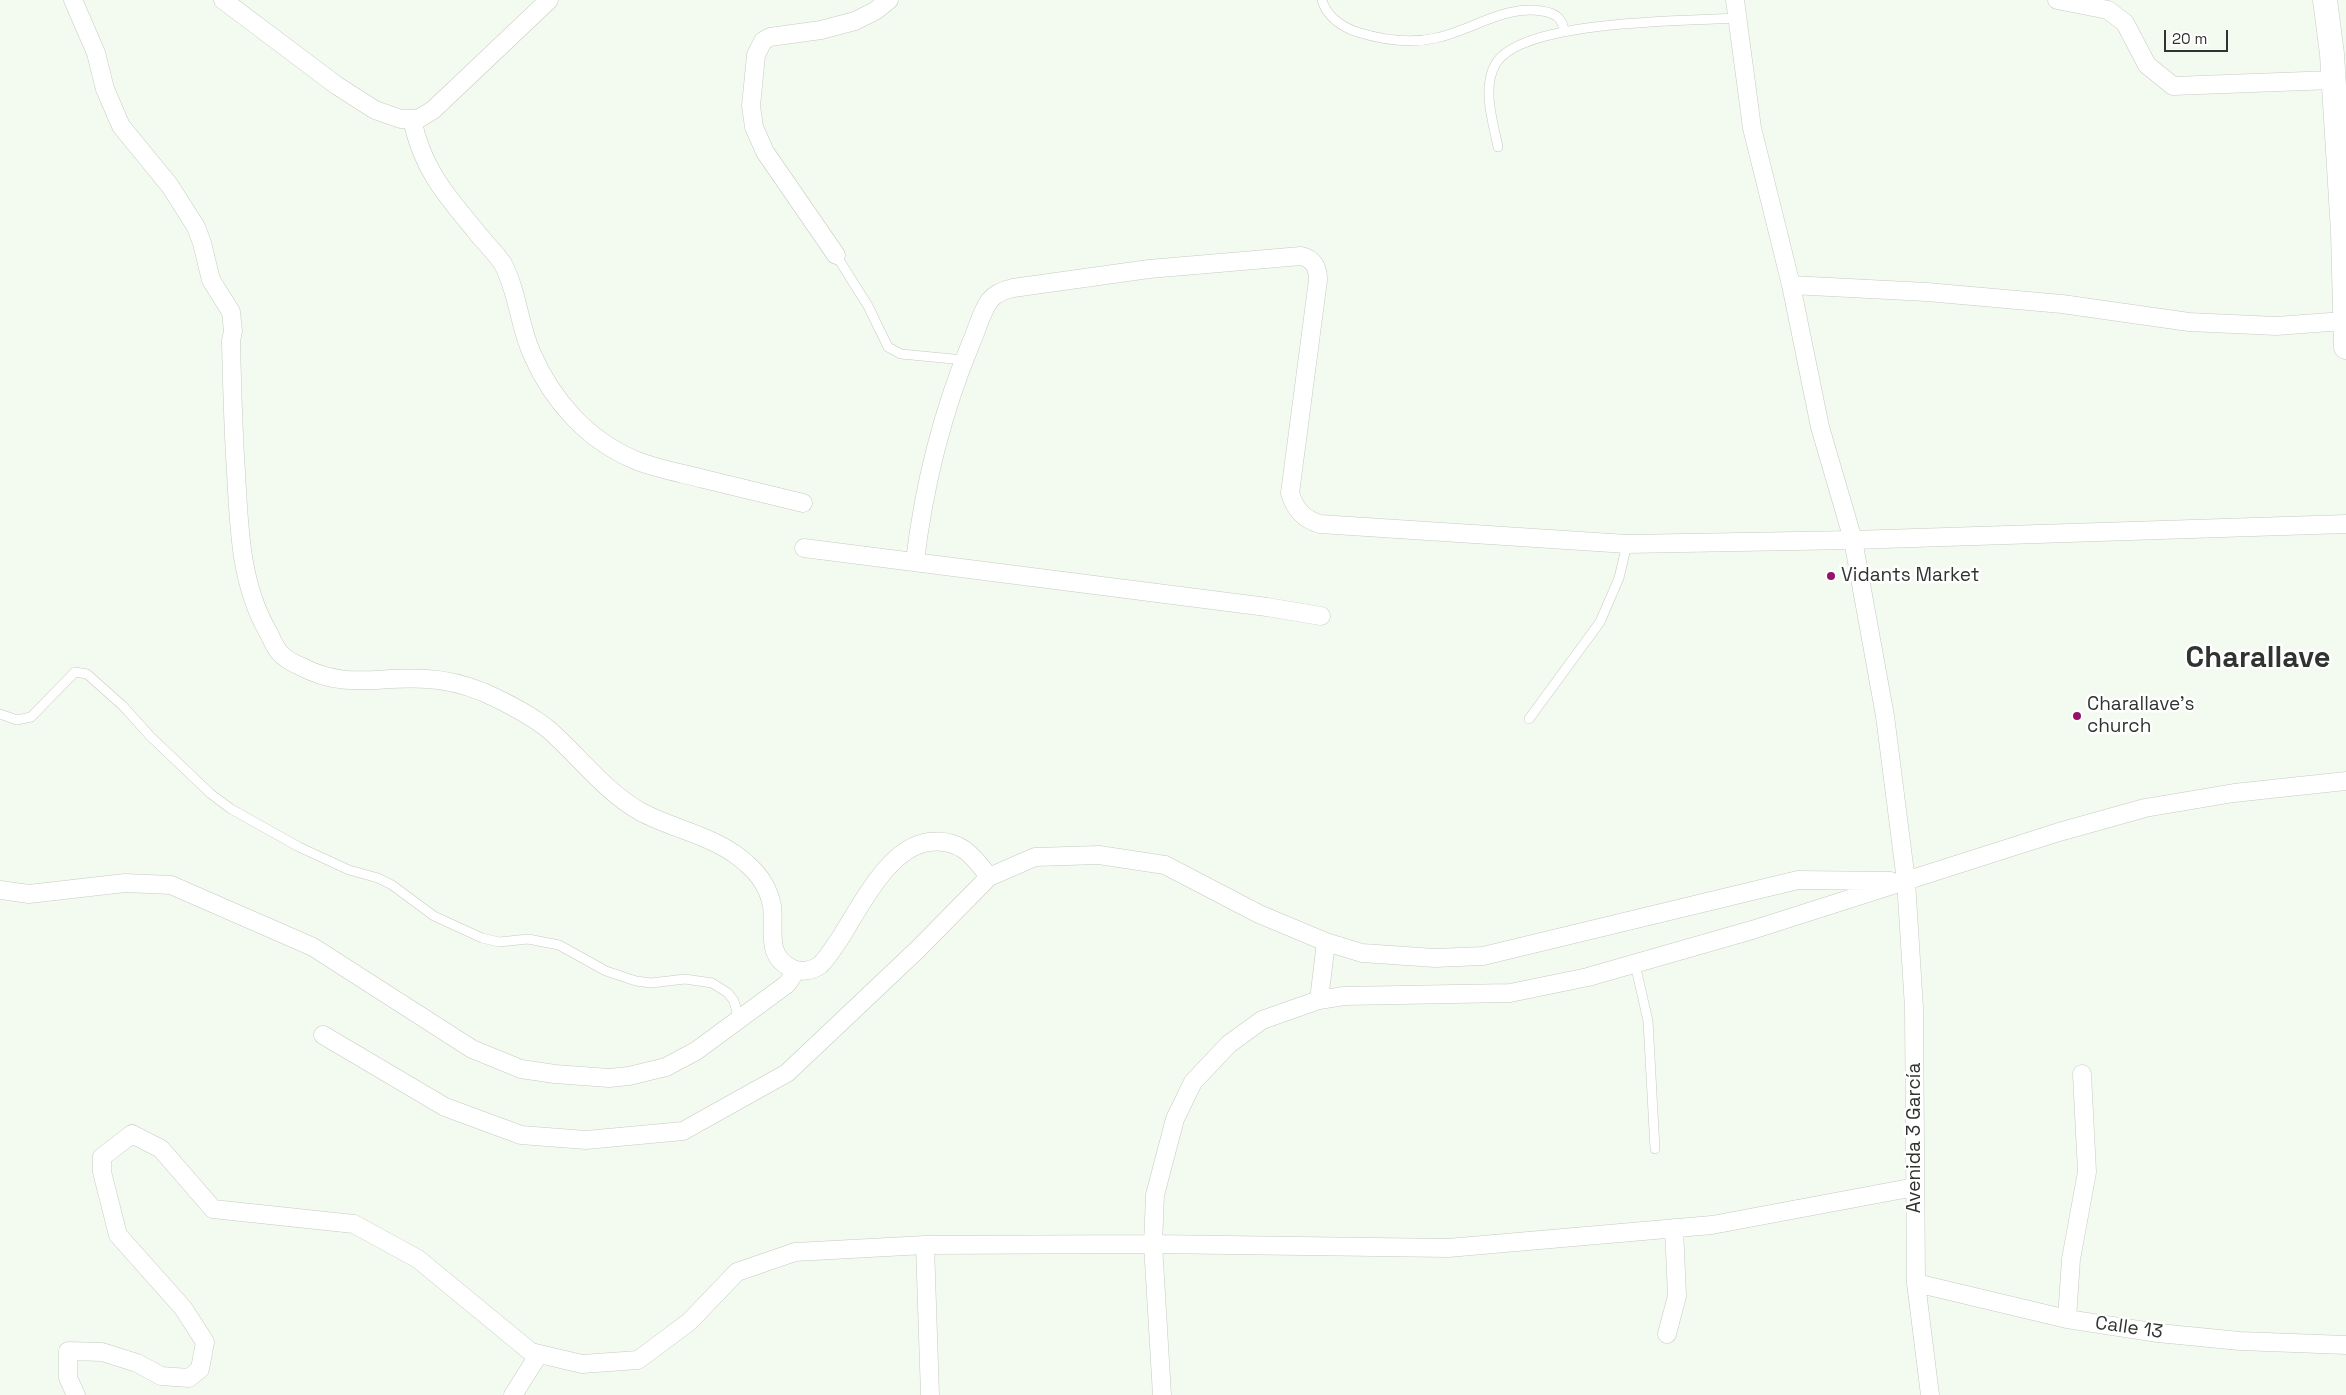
<!DOCTYPE html>
<meta charset="utf-8">
<style>
body{margin:0}
#map{position:relative;width:2346px;height:1395px;overflow:hidden;background:#f3faf0;font-family:"Space Grotesk",sans-serif}
canvas{display:block}
.scale{position:absolute;left:2164px;top:30px;width:64px;height:22px;box-sizing:border-box;border:2px solid #30332f;border-top:0;padding-left:6px;font-size:15px;line-height:18px;white-space:nowrap;color:#30332f;-webkit-text-stroke:4px #fff;paint-order:stroke}
</style>
<div id="map">
<canvas width="2346" height="1395"></canvas>
<div class="scale">20 m</div>
</div>
<script>
const c = document.querySelector('canvas').getContext('2d');
c.lineJoin = 'round';
function trace(path, color, width, dash) { c.strokeStyle = color; c.lineWidth = width; c.lineCap = dash ? 'butt' : 'round'; c.setLineDash(dash || []); c.stroke(path); }
function drawText(font, color, halo, rows, align = 'center') {
  c.font = font + ' "Space Grotesk",sans-serif'; c.lineWidth = 5; c.setLineDash([]); c.textBaseline = 'middle'; c.strokeStyle = halo; c.fillStyle = color; for (const [text, x, y, turn = 0] of rows) {
    c.save(); c.translate(x, y); c.rotate((+turn || 0) * Math.PI / 180); c.textAlign = isNaN(turn) ? turn : align; if (halo) c.strokeText(text, 0, 0); c.fillText(text, 0, 0); c.restore();
  }
}
const lane = new Path2D(`
 M1322,0C1326,16 1342,27 1357,32C1383,40 1410,44 1436,38C1473,30 1503,5 1542,11C1555,13 1563,18 1564,32
 M1498,147C1493,122 1482,89 1495,65C1519,19 1689,21 1739,18
 M836,255L868,306L888,347L901,354L964,360
 M0,714L17,720L31,717L75,672L87,674L123,706L150,736L211,794L231,809L299,847L349,870L378,878L392,885L434,916L482,938L499,942L528,939L559,945L606,971L636,981L651,983L685,979L712,983L728,993L734,1001L739,1020
 M1529,719L1600,622L1619,578L1627,544
 M1635,964L1648,1021L1655,1149`);
const street = new Path2D(`
 M73,0L96,53L105,89L121,126L170,186L196,227L202,243L211,280L231,312L233,331L231,341C232,385 233,428 236,472C239,526 240,582 267,630C271,637 274,646 279,652C284,658 293,663 300,666C347,691 379,675 428,679C447,680 465,685 483,692C505,702 528,713 548,729C579,756 604,791 641,812C675,830 719,837 747,864C760,875 769,890 772,906C775,928 765,956 791,968C800,973 812,971 820,965C828,958 833,948 839,940C860,908 888,847 929,842C959,838 973,855 989,877
 M223,0L336,85L375,110L401,119H418L433,110L549,0
 M1735,0L1752,128L1791,285L1820,427L1853,540L1885,716L1906,881L1914,1008L1916,1283L1930,1395
 M2057,0L2108,10L2125,23L2147,65L2173,86L2333,80
 M412,119C422,167 443,192 474,229C483,241 495,252 503,264C518,293 519,325 532,354C552,400 587,440 635,460C657,469 681,473 704,479C737,487 770,495 803,503
 M836,255L765,152L754,127L751,106L756,55L763,41L770,37L821,30L855,21L875,11L889,0
 M1791,285L1927,292L2062,304L2189,322L2276,326L2344,321
 M804,548L1267,607L1321,616
 M915,561C924,485 942,413 971,343C977,330 981,312 990,300C996,293 1004,290 1013,288L1149,269L1301,256C1313,259 1318,267 1318,280L1290,493C1295,509 1303,519 1320,524L1627,544L1853,540L2346,524
 M0,890L29,894L125,883L171,885L313,947L472,1049L521,1069L555,1074L609,1078L629,1076L666,1067L696,1051L787,984L792,977L793,970
 M1326,942L1362,953L1435,958L1483,956L1798,880L1891,881
 M323,1035L445,1107L521,1135L586,1140L683,1131L787,1073L917,950L989,877L1035,857L1099,855L1165,865L1259,914L1326,942L1319,1000
 M925,1245L930,1395
 M1916,1283L2067,1319L2158,1333L2240,1341L2346,1345
 M2067,1319L2071,1259L2087,1172L2082,1074
 M1667,1334L1677,1296L1674,1228
 M76,1395L68,1378V1351L102,1352L137,1363L161,1376L189,1378L200,1369L205,1342L183,1308L118,1235L102,1172V1157L132,1134L161,1149L213,1209L354,1224L418,1259L531,1352L582,1364L638,1360L689,1322L737,1272L795,1252L925,1245L1153,1244L1448,1248L1712,1225L1915,1187
 M513,1395L539,1354
 M1162,1395L1153,1244L1155,1195L1175,1119L1193,1082L1229,1044L1262,1020L1319,1000L1344,996L1510,993L1588,977L1752,930L2059,832L2145,808L2234,793L2346,781`);
const secondary = new Path2D(`
 M2325,0L2332,54L2343,232L2346,347`);
trace(lane, '#c5cbc1', 10);
trace(street, '#c5cbc1', 19);
trace(secondary, '#c5cbc1', 25);
trace(lane, '#fff', 9);
trace(street, '#fff', 18);
trace(secondary, '#fff', 24);
for (const [x, y, r, color] of [
 [1831,576,5,"#95116a"],
 [2077,716,5,"#95116a"]
]) { const dot = new Path2D(); dot.arc(x, y, r, 0, 2 * Math.PI); c.fillStyle = color; c.fill(dot); trace(dot, '#fff', 2); }
drawText('19px', '#30332f', '#fff', [
 ["Vidants Market",1841,576],
 ["Charallave's",2087,705],
 ["church",2087,727]
], 'left');
drawText('19px', '#30332f', '#fff', [
 ["Avenida 3 García",1915,1138,-90],
 ["Calle 13",2129,1328,8]
]);
drawText('bold 29px', '#30332f', '#fff', [
 ["Charallave",2258,659]
]);
</script>
